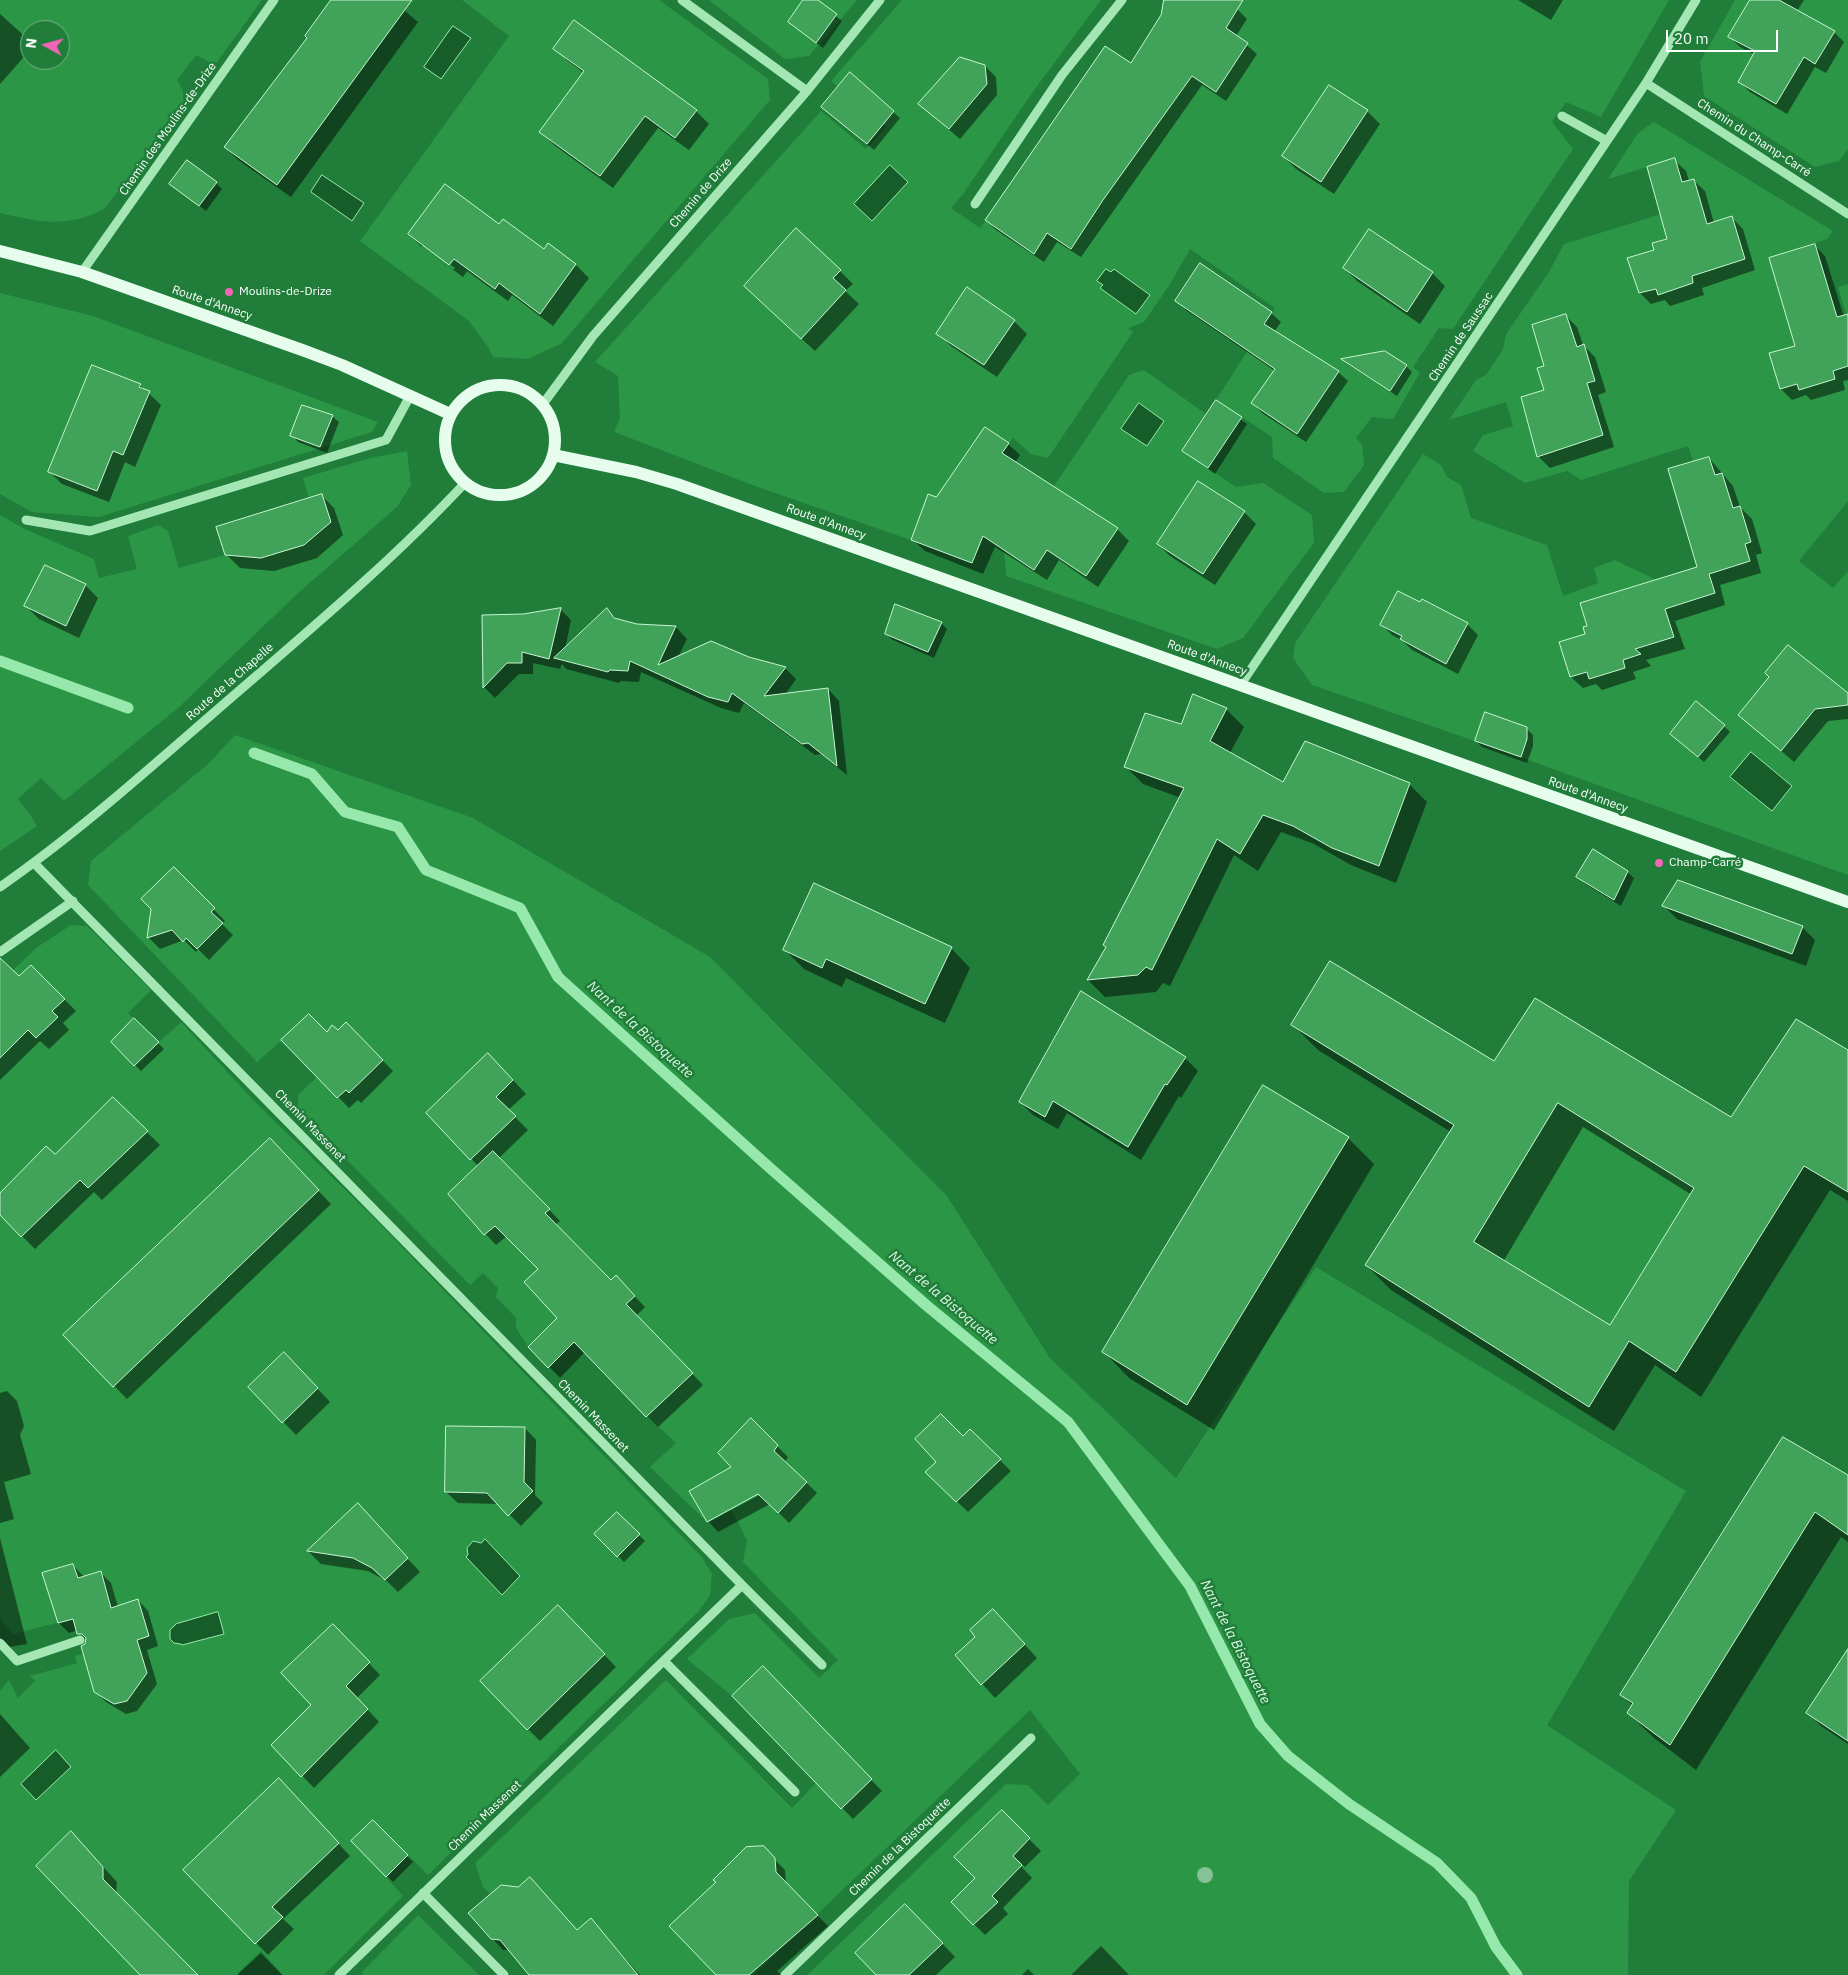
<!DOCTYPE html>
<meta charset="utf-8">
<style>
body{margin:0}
#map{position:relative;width:1848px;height:1975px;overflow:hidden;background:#207e3a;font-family:"IBM Plex Sans",sans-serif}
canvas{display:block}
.north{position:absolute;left:20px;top:20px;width:50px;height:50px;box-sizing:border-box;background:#207e3a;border:1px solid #79b289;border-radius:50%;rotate:277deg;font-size:14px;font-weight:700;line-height:20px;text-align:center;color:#fff}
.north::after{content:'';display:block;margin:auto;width:18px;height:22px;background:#f464b7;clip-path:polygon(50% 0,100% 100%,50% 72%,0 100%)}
.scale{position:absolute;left:1666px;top:30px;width:112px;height:22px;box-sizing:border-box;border:2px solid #fff;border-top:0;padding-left:6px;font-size:15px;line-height:18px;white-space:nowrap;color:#fff;-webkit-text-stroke:4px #207e3a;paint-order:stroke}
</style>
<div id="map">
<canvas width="1848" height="1975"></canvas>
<div class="north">N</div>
<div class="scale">20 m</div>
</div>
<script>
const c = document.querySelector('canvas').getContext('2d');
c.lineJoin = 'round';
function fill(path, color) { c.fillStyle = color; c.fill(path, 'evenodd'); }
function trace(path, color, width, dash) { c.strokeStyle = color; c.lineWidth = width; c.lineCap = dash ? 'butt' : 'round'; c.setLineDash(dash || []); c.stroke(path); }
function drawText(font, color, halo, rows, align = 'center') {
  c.font = font + ' "IBM Plex Sans",sans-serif'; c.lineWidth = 5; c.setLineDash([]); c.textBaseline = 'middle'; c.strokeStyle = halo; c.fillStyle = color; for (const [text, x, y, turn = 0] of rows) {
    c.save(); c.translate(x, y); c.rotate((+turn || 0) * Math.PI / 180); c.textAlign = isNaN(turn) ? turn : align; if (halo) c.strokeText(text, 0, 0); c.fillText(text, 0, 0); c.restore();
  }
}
fill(new Path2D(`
 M0,0H262L215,65L196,55L177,80L183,91V105L105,208C69,229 38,222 0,213ZM30,30H60V60H30Z
 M462,0H659L768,79L770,100L562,343L528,359L493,357L488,347L469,321L360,241L509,36Z
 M709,0H857L809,56L785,59Z
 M902,0H1101L1032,93L963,194L951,208L980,228L1004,194H1042L1087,225L1104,200L1081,185L1131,162L1164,114L1154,79L1179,95L1192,76L1216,92L1248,43L1202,12L1194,0H1669L1601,117L1566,102L1552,122L1573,149L1453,329L1439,328L1413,367L1420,373L1393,419L1372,417L1356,438L1362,444L1364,465L1344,492L1324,493L1273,458L1272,437L1216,400L1275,308L1190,249L1170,284L1144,322L1128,328L1133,332L1048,458L1031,454L1013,438L986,476L991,519L972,563L911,540L755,486L614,432L620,418L618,376L595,362L821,111L866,149L886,127L831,81Z
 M1735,0H1848V149L1839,161L1815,167L1704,96L1700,62Z
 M1654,122L1833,231L1827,239L1778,255L1776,283L1795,339L1818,323L1846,314L1838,287L1848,284V501L1799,561L1833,588L1848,571V875L1475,741L1312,685L1293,658L1295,643L1423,454L1441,465L1447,477L1461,485L1471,518L1547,545L1563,596L1598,583L1594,568L1615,560L1656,580L1712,564L1722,473L1715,475L1709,457L1693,461L1688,446L1581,480L1567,471L1525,483L1473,451L1483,435L1513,426L1506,402L1449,420L1476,380L1486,375L1503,349L1506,334L1549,272L1564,244L1671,211L1664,187L1653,191L1647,167L1608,179L1638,133Z
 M0,293L93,316L378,422L372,432L99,517L32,512L0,494Z
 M1144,370L1206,414L1183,451L1236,487L1263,483L1312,515L1314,543L1243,638L1217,649L1006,576L1004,550L1048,482L1054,486L1129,375Z
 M407,451L411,485L397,507L297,594L178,708L64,801L41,778L18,799L29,813L37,826L0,851V515L25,529L94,559L99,578L137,569L128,536L158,525L168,531L179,568L225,555L261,558L283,551L269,510L309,498L303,478L370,458Z
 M235,735L473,818L710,957L947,1196L1050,1358L1176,1478L1316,1267L1686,1491L1547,1725L1676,1810L1629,1881L1628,1975H807L1006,1784L1028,1785L1048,1805L1080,1774L1030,1710L754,1975H576L483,1887L475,1863L666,1680L792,1808L816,1783L802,1769L805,1766L773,1734L771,1737L732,1696L687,1659L729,1619L755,1613L819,1678L838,1660L743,1562L747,1540L731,1509L707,1522L650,1467L676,1443L632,1402L599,1277L528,1347L516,1328V1318L496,1297L498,1288L483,1273L470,1285L298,1110V1095L317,1077L281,1041L257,1062L88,885L91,861L208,764Z
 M71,925L87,926L151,990L128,1013L159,1042L181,1022L259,1106L373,1217L701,1556L712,1574L710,1595L699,1611L428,1875L408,1855L386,1877L403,1896L324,1975H283L261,1951L238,1973L239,1975H0V1691L9,1680L18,1698L35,1681L30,1676L77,1663L75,1656L114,1646L87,1615L14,1634L0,1619V983L36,948Z
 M1558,1103L1694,1188L1610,1325L1474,1243Z
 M418,1915L479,1975H363L362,1972Z`), '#2a9646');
const water = new Path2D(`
 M453,26L471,38L441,79L424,67Z
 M890,165L908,182L872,221L854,204Z
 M322,175L364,203L352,221L311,192Z
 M1106,269L1111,272L1114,269L1150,295L1136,314L1100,288L1103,285L1097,281Z
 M1139,403L1164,421L1147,446L1121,429Z
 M1751,752L1792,786L1772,811L1730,777Z
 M485,1539L520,1576L502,1595L466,1557L468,1555L467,1548L473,1541L481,1543Z
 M218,1612L224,1634L182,1645L181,1644L174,1643L170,1639V1630L176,1624Z
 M56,1750L71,1767L36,1800L21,1784Z`);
fill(water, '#165d2a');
trace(water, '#97e8ac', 1);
fill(new Path2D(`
 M332,0H392L418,22L291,197L238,160L225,147L308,38Z
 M804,0H816L842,21L823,48L789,22Z
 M1165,0H1224L1237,9L1247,19L1236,36L1257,54L1226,101L1202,85L1081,257L1057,242L1044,262L996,230L986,220L1132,65L1163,16Z
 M1518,0H1563L1551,20Z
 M1751,0H1804L1797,11L1834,32L1844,42L1826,73L1815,67L1787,114L1750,92L1739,81L1755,55L1740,47L1730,37Z
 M0,14L30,41V50L0,84Z
 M555,48L696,111L709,124L689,150L658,128L613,188L554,145L541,132L584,73L568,61Z
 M985,66L996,77L997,95L960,139L920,104Z
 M850,74L900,118L874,150L829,113Z
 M1367,111L1380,124L1334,194L1296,169L1283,156Z
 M1674,160L1686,171L1689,181L1693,180L1705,191L1714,223L1732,218L1743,229L1755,270L1702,288L1704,295L1670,306L1665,300L1651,304L1640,293L1655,251L1668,239Z
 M216,183L222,189L206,211L171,184Z
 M499,226L544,251L548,245L576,265L589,278L553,326L512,295L508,301L467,271L463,277L422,247L409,234ZM422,244L455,268L453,270L422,247Z
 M1814,245L1825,256L1844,317L1848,318V380L1843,381L1845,390L1811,400L1806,395L1792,400L1781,389L1771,354L1797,346Z
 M1344,268L1432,273L1445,286L1420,324L1357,281Z
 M840,271L853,284L845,291L859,304L815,351L758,299Z
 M1177,301L1271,313L1281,322L1274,332L1338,372L1348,381L1306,442L1262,413L1253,403L1275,371L1186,310Z
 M1565,315L1577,327L1583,345L1595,357L1606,392L1598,395L1614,447L1550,468L1538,456L1545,390L1546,367Z
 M1014,321L1027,334L997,377L951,346L938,333Z
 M1344,360L1406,366L1412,372L1397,396L1349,365Z
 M140,385L161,405L135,467L125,462L109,502L62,484L50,472Z
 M1216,402L1247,424L1215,474L1184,451Z
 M332,416L339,422L327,453L298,442L292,435Z
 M1008,444L1020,455L1015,463L1117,529L1129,541L1098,587L1059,560L1047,580L995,547L983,574L925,551L913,540L937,499Z
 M1709,458L1733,486L1740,507L1752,519L1762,553L1756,555L1761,573L1720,585L1725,605L1675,621L1685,649L1646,660L1651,666L1633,672L1636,679L1602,690L1596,684L1583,688L1571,677L1561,643L1587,635L1699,568Z
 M321,495L334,508L343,535L317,558L274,571L240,568L226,554Z
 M1244,512L1256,524L1215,585L1170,556L1158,544Z
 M85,585L98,598L79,638L39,619L26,606Z
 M560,609L571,620L565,649L607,610L618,621L637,625L676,627L687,639L678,657L749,659L785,668L796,679L785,695L828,689L839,701L847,775L821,754L815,755L744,703L739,713L721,708L641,672L639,682L621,681L619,683L566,669L562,664L560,669L533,663V674H519L495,698L484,687V616H523Z
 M941,623L947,629L934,658L893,640L886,634Z
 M1381,624H1467L1478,635L1458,674L1412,650L1403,641L1392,635Z
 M1848,695V719L1828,721L1794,762L1740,715Z
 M1226,709L1244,727L1230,753L1284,783L1409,784L1427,802L1396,883L1351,865L1312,843L1281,832L1258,871L1234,855L1170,986L1163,983L1156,992L1105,997L1088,980L1107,947L1181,798L1143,784L1126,767L1182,726Z
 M1724,726L1730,732L1704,762L1671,734Z
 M1526,728L1533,735V746L1527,763L1482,747L1476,741Z
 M174,869L225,921L222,924L233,935L209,960L198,949L196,952L184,940L160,949L149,938L152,908Z
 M1627,872L1634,878L1621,906L1584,883L1578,876Z
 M1664,906L1802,927L1815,940L1806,966L1677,919Z
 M951,948L970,968L945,1023L846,978L842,987L804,969L785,950Z
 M31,966L76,1011L63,1023L69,1030L49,1049L40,1041L0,1080V985L19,978Z
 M134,1020L164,1049L141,1071L112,1042Z
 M346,1024L393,1071L361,1103L358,1100L349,1108L283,1040L338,1032Z
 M1293,1025L1495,1063L1731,1119L1848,1052V1201L1830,1190L1701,1397L1655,1365L1614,1431L1391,1290L1366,1265L1451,1132L1318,1050ZM1583,1127L1692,1195L1610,1327L1503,1262Z
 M1185,1058L1198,1071L1181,1098L1179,1096L1141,1160L1067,1113L1058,1129L1033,1115L1020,1102Z
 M501,1067L526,1094L508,1110L528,1130L499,1158L560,1221L555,1225L611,1281L616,1277L645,1307L636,1316L703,1385L658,1427L585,1352L560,1378L530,1347L559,1318L539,1269L507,1236L496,1245L449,1194L478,1166L428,1113Z
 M113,1099L160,1145L102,1200L94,1192L35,1249L0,1214V1195L55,1156Z
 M1348,1138L1374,1164L1214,1430L1129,1378L1104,1352Z
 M282,1153L331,1204L127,1399L65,1335Z
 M297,1367L330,1402L296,1435L250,1387Z
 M7,1391L17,1401L24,1426L20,1435L31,1474L4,1482L14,1519L0,1523V1393Z
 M751,1420L788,1457L785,1462L817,1493L789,1523L770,1504L718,1532L708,1521L733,1468ZM763,1490L765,1492L709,1522V1519Z
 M525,1428L536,1440L535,1495L543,1503L521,1526L499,1504L458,1503L446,1492Z
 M970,1431L1011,1471L968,1512L927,1472Z
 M1848,1477V1542L1841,1537L1696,1770L1654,1738L1628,1713L1633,1706L1622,1695Z
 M358,1505L420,1572L398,1592L387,1581L368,1571L321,1564L308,1551Z
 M617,1513L645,1541L624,1562L596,1534Z
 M0,1538L27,1644L9,1647H0Z
 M73,1565L84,1577L100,1572L111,1583L118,1607L138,1600L148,1611L158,1646L147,1650L157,1684L137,1711L126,1714L106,1702L95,1691L86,1642L78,1630L69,1633L59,1623Z
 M558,1607L616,1667L540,1741L528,1729Z
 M1006,1624L1037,1658L995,1698L956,1655Z
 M333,1625L380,1675L357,1698L379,1722L314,1788L273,1745L313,1705Z
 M1848,1652V1744L1821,1726L1808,1713Z
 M762,1668L882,1791L853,1819L733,1696Z
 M0,1714L30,1748L0,1777Z
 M291,1792L350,1856L283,1919L294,1929L268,1955L185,1870Z
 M1002,1812L1041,1851L1025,1867L1018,1860L1017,1862L1032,1878L1003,1908L1008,1914L985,1935L952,1902L977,1878Z
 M373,1822L413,1862L393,1882L353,1841Z
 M85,1847L117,1882L116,1894L196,1975H142Z
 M763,1848L785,1870L786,1884L828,1926L777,1971L781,1975H718Z
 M918,1918L955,1957L936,1975H878Z
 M591,1920L640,1975H532L510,1950H503L492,1938L577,1931Z
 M1101,1946L1129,1975H1071Z
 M261,1953L282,1975H237Z
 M1028,1969L1034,1975H1022Z`), '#0007');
trace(new Path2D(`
 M0,661L128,708
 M254,753L312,774L345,812L398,827L426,870L520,908L558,977L770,1168L926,1305L1068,1422L1190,1586L1260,1724L1288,1756L1349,1804L1437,1863L1471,1898L1496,1947L1517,1975`), '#97e8ac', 11);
const building = new Path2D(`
 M331,0H412L277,185L224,147L307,38L305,36Z
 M803,0H818L837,14L816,43L788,22Z
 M1164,0H1243L1226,28L1248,43L1216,92L1192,76L1103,200L1071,249L1047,233L1034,254L985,220L1105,46L1131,63L1161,15Z
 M1750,0H1779L1835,31L1815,64L1804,57L1776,104L1738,82L1755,51L1728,37Z
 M574,20L697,110L675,138L645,116L600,176L539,132L584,71L553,49Z
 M960,57L985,65L987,84L949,129L918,104Z
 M850,72L894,111L867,144L821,107Z
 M1329,85L1368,110L1321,182L1282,156Z
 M1675,158L1682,182L1694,179L1707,224L1732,216L1745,259L1692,276L1693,283L1658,295L1656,289L1639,293L1627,258L1654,250L1652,243L1667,239L1647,167Z
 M187,160L217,182L199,206L169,184Z
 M445,184L499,224L503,219L544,249L548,243L576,264L540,314L499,283L495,289L454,259L449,265L408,234Z
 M796,228L841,270L833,278L846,290L801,339L744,286Z
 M1369,229L1433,272L1407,312L1343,268Z
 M1815,244L1837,317L1848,314V366L1833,371L1835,379L1799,390L1797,384L1780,389L1769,353L1795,346L1769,258Z
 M1200,263L1272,312L1264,324L1339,371L1297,434L1251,403L1275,369L1175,301Z
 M967,287L1015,320L984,365L936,334Z
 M1566,314L1577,347L1584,344L1595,381L1587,383L1603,435L1537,457L1521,397L1544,390L1537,368L1544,366L1532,325Z
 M1385,351L1407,365L1390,391L1341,359Z
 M92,365L141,384L139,387L150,391L123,455L113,451L97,491L48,472Z
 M1216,400L1242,417L1208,468L1182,451Z
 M302,405L333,415L320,447L290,436Z
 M985,427L1009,443L1002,453L1118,528L1086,576L1047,550L1034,570L983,536L972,563L911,540L928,494L936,497Z
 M1709,457L1715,475L1722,473L1733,508L1740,506L1751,542L1745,544L1750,561L1709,574L1715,593L1665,609L1674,637L1635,649L1641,654L1623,660L1625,668L1589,679L1587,672L1570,677L1559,642L1585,634L1583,627L1587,626L1580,603L1697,567L1668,469Z
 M1198,481L1245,511L1203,574L1157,544Z
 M322,494L331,522L304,545L261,558L225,555L216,527Z
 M45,565L86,584L66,626L24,606Z
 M1398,591L1420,602L1422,599L1468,623L1446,664L1400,639L1402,636L1380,625Z
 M895,604L942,622L928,652L885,634Z
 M561,608L549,659L522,652V663H507L483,688L482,615L523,614Z
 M607,608L614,618L637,624L676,626L658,665L711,641L749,657L786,667L764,696L828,688L837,766L808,743L802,744L732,693L728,702L708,697L630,661L628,671L610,670L608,672L554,658Z
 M1788,645L1848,693V705L1815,709L1781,751L1738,715L1769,677L1765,673Z
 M1193,694L1227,708L1210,741L1283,782L1305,741L1410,783L1379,866L1332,848L1293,826L1263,815L1240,854L1217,839L1152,970L1146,967L1138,975L1087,980L1106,947L1103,945L1184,788L1124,767L1145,713L1181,724Z
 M1696,701L1725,725L1698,757L1670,734Z
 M1485,712L1527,727V739L1521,757L1475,741Z
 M1593,849L1628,871L1614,900L1576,877Z
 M174,867L215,908L211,912L223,923L197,949L186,938L183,942L172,930L147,938L151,909L141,899Z
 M1678,880L1803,926L1792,954L1662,906Z
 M814,883L952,947L925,1004L826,959L822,968L783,950Z
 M0,958L19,976L31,965L65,999L52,1011L58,1017L36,1038L28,1030L0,1058Z
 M1330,961L1494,1061L1535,998L1731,1117L1796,1019L1848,1050V1192L1804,1166L1676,1372L1629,1341L1589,1407L1365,1265L1454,1125L1291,1025ZM1558,1103L1694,1188L1610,1325L1474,1242Z
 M1081,991L1186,1057L1167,1085L1165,1084L1128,1147L1053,1101L1045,1117L1019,1102Z
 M309,1014L327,1032L332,1025L338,1030L346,1022L383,1060L349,1093L346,1090L337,1098L281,1040Z
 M134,1018L159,1042L134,1066L111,1042Z
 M488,1053L513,1080L496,1097L516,1116L470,1160L426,1113Z
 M1263,1085L1349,1137L1187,1405L1102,1352Z
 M113,1097L148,1131L88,1188L80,1180L21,1237L0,1215V1193L46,1146L55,1154Z
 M270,1138L319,1190L113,1387L63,1335Z
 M493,1151L550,1209L545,1213L611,1280L616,1275L635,1296L626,1304L693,1373L646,1417L574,1342L548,1368L528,1347L557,1318L524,1282L538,1269L495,1226L484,1235L448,1194Z
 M284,1352L318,1388L282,1423L248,1387Z
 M941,1414L963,1436L970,1429L1001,1459L956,1502L925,1472L936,1462L915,1439Z
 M751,1418L778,1445L774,1451L807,1482L778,1513L758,1494L707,1522L689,1491L731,1467L718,1453Z
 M446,1426L525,1427L524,1482L533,1491L508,1516L487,1493L445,1492Z
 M1783,1437L1848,1475V1535L1815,1512L1670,1745L1627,1713L1633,1703L1620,1695Z
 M358,1503L408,1558L385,1580L372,1568L353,1558L307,1551Z
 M617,1512L640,1534L617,1557L594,1534Z
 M73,1564L78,1578L101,1571L111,1608L138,1599L149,1636L137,1640L147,1673L127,1701L114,1704L94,1692L81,1646L85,1644L86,1638L82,1634H77L73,1619L58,1623L42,1573Z
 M558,1605L605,1654L527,1730L480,1681Z
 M993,1609L1025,1644L981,1685L955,1655L975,1637L970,1630Z
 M333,1624L370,1662L346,1686L368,1709L301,1777L271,1745L311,1705L281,1673Z
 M1848,1649V1741L1806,1713Z
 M763,1666L872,1779L841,1809L732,1696Z
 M279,1778L339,1843L272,1907L283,1917L255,1944L183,1870Z
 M1002,1810L1030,1838L1013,1856L1022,1865L992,1896L998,1902L973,1925L951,1902L975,1878L954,1857Z
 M373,1820L408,1855L386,1877L351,1841Z
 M71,1831L103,1867V1879L198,1975H140L36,1866Z
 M764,1846L775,1858L776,1872L818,1915L749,1975H716L669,1926L716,1882L713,1880L746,1847Z
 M530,1877L577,1930L591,1918L638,1975H529L500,1940L491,1939L468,1913L501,1885L518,1887Z
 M905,1904L943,1943L909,1975H876L855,1953Z`);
fill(building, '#41a35a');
trace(building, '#c7f5d3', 1);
trace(new Path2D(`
 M682,0L807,91
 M1646,83L1848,214
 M1562,116L1607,141
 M975,204L1062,75L1122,0
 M82,272L274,0
 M543,404L593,336L807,91L880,0
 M26,520L90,531L386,440L410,396
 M1241,684L1646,83L1696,0
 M34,863L742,1585L339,1975
 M0,887C79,832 152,766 225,703C307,632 390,563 464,484
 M0,952L73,901
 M742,1585L822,1665
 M0,1643L17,1661L80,1640
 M664,1661L795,1792
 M423,1893L504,1975
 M785,1975L1031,1738`), '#a4e7b5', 9);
trace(new Path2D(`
 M0,251L82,272L305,351L342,365L450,414
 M445 440a55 55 0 1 1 110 0a55 55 0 1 1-110 0Z
 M553,455L636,472L677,484L1848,902`), '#e6fded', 12);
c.fillStyle = '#87c196';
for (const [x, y] of [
 [1205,1875]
]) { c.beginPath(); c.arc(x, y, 8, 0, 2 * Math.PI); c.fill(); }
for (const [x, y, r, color] of [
 [229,292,5,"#f464b7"],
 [1659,863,5,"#f464b7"]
]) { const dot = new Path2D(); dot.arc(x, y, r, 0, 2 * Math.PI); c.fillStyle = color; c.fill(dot); trace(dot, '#207e3a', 2); }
drawText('12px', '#fff', '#207e3a', [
 ["Chemin des Moulins-de-Drize",168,129,-55],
 ["Chemin du Champ-Carré",1754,138,33],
 ["Chemin de Drize",701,193,-49],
 ["Route d'Annecy",212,303,19],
 ["Chemin de Saussac",1461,337,-56],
 ["Route d'Annecy",826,522,20],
 ["Route d'Annecy",1207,658,20],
 ["Route de la Chapelle",230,682,-41],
 ["Route d'Annecy",1588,795,20],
 ["Chemin Massenet",310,1126,46],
 ["Chemin Massenet",593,1416,46],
 ["Chemin Massenet",485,1816,-44],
 ["Chemin de la Bistoquette",900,1847,-44]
]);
drawText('12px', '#fff', '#207e3a', [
 ["Moulins-de-Drize",239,292],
 ["Champ-Carré",1669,863]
], 'left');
drawText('italic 14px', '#dbf8e2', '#207e3a', [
 ["Nant de la Bistoquette",640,1030,42],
 ["Nant de la Bistoquette",943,1298,40],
 ["Nant de la Bistoquette",1235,1642,63]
]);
</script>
